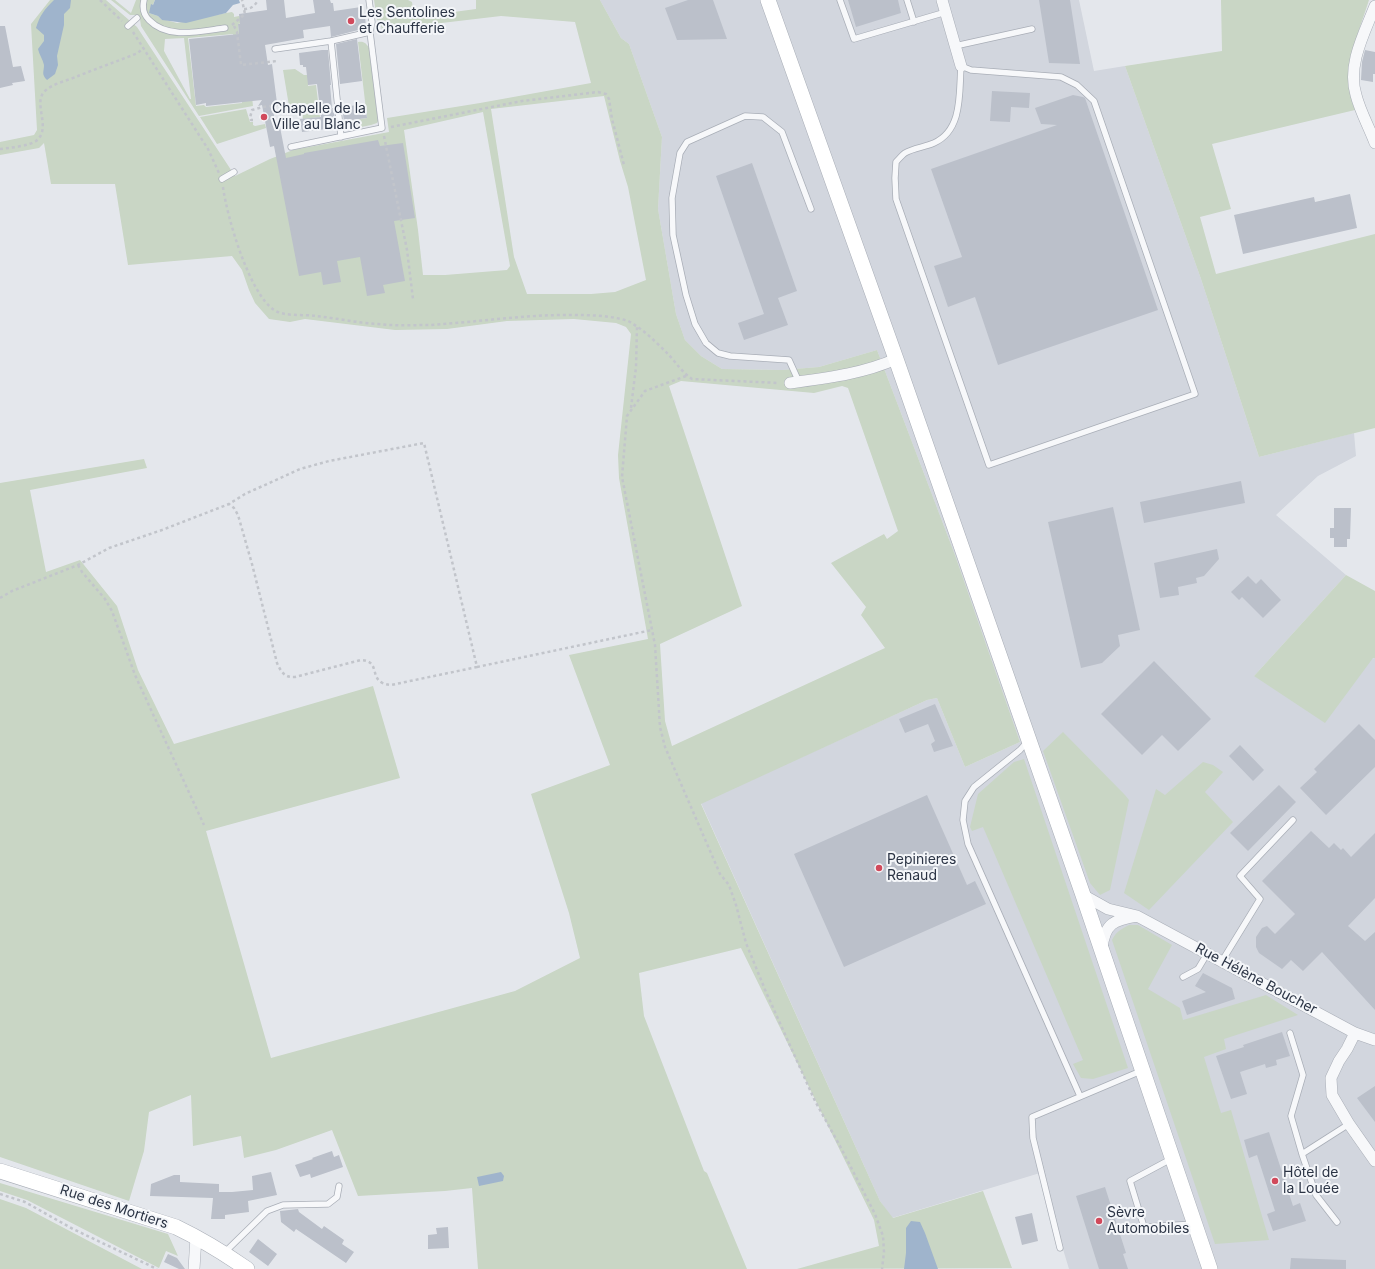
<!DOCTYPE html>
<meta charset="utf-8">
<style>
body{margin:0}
canvas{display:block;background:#e4e7ec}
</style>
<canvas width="1375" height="1269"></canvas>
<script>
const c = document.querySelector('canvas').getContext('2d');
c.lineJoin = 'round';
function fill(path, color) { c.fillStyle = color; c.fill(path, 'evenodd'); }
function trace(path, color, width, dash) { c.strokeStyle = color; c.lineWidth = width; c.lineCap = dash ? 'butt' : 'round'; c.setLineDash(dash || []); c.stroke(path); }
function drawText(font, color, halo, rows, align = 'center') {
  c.font = font + ' Inter,sans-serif'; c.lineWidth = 4; c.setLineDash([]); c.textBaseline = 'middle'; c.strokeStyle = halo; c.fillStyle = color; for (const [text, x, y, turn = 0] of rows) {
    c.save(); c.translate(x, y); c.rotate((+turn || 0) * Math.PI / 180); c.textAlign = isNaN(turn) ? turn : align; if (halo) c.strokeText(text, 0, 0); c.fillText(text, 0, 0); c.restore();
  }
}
fill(new Path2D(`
 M600,0H1079L1094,71L1125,66L1201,279L1259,457L1354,433L1356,456L1318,476L1276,515L1346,575L1254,676L1375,658V1269H1069L1040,1173L892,1218L880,1201L701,803L927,700L937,698L965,767L1020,742L955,555L877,350L819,367L782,370L722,369L701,356L685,340L676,314L658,209L662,137L629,44L621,38Z`), '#d2d6de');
fill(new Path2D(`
 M50,0H106L137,27L235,176L270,159L293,150L389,132L387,118L480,103L591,83L575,22L501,16L382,30L380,21L377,20L374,0H408L412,2C413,9 414,13 409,18L476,9V0H600L621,38L629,44L662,137L658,209L676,314L685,340L701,356L722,369L782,370L819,367L877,350L955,555L1020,742L965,767L937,698L927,700L701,804L880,1201L893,1218L983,1191L1012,1268L797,1269L879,1246L874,1220L741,948L639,973L644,1016L704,1171L707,1173L747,1269H478L472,1188L445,1191L358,1196L332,1130L276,1150L244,1158L241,1136L193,1146L191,1095L149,1112L144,1151L129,1201L0,1157V483L144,459L147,468L30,490L46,572L80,560L117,606L138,670L174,744L373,686L400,778L206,831L271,1058L515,991L580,958L569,913L531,794L610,765L569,655L648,639L619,478L618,455L631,334L626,327L616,323L574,319L507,321L447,329L395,330L305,319L290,322L269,319L255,303L249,290L242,270L232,256L128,265L115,184H51L44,143L39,148L0,155V142L34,135L37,130L31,24ZM604,96L620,161L628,187L646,280L615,292L591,294H527L514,257L491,109ZM483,112L510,266L507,270L445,275H423L418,230L404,130ZM681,381L814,393L842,386L848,388L898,531L887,539L884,534L831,563L866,607L861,615L885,648L672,746L665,721L660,644L742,606L669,386Z
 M111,0H115L131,13L136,0H155L149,13L158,16L162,20H166L177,23L226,13L232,12L234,14V17L239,16L243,23L238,24L242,62H248L253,106L199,116L141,26L140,19L135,15H130ZM233,34L242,103L206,107L204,105L196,106L188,38ZM184,38L191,99H190L164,51L165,39Z
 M1221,0H1369C1358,35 1340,73 1355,110L1212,144L1231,209L1200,217L1216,274L1375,234V428L1259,457L1201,279L1125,66L1222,51Z
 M358,42C364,41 366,43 369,48L378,121L377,123L371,125L347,130L344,127L342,122L367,118Z
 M295,69L304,75H308V86L316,85L320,117L303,119L301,105L289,106L283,70Z
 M246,109L250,122H253V125L255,126L265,124L266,128L217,144L200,117Z
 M1346,575L1375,591V658H1373L1325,723L1254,676Z
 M1063,732L1125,795L1129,800L1110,890L1100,895L1090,883L1043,751Z
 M1024,759L1128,1068L1093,1079L1081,1078L1073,1064L1083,1060L983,827L972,831L970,827L978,794L1014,762Z
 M1203,762L1213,765L1223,772L1205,792L1233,822L1149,910L1124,893L1156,789L1165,795Z
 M1129,925H1138L1172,945L1148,989L1180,1008L1183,1020L1266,995L1298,1015L1224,1039L1226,1049L1204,1057L1221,1113L1231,1110L1269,1240L1215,1244L1112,940C1116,932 1121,929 1129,925Z
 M0,1183L168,1234L178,1256L166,1251L159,1268L27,1200L0,1191Z
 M0,1199L26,1208L142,1269H0Z`), '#c9d6c5');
fill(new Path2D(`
 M54,0H71L70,8L64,14V25L57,56L58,65L55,74L47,80C41,74 44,72 44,65C43,60 39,54 38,49L44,41V35L36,28C40,15 44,10 54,0Z
 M155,0H239L240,3L233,5L226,13L186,23L162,20L158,16L149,13L151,4L153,5Z
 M501,1172L504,1176L503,1181L479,1186L477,1177Z
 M911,1221L920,1222L925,1233L938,1269H904L906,1253V1228Z`), '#9fb4cc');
fill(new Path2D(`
 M266,0H284L286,18L315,13L313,0H330L331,3H333L334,11L361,7L362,15H365L366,28L331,37L330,26L303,30L304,38L265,45L268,65L272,64L277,103L272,104L276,127H280L286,158L304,154V153L378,140L380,146L403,143L415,218L394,221L405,281L383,285L385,293L367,296L360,257L337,261L341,282L323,285L321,272L299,276L274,146L270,147L262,105L258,106L262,100L206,106V103L196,105L189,39L239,34L238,24H240L239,14L267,10Z
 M688,0H713L727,39L677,40L665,8Z
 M848,0H898L901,13L856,27Z
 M1039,0H1070L1080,64L1049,63Z
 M0,26H5L13,67L21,66L25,81L12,83L13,85L0,88Z
 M357,39L362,81L340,84L336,44Z
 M322,50H328L331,85H330L332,108H334L335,128L302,132L300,119L321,117L317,84L308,85L306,67H303V65H300L299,53Z
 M1365,50L1375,52V74H1373V82L1361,80L1362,62Z
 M992,91L1030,93L1029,108L1011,107L1010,122L990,121Z
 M1073,95L1083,97L1085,98L1158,310L998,365L975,297L948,307L934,266L962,257L931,169L1057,125L1041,124L1035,108Z
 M365,104L367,118L344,121L342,107Z
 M752,163L797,291L778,298L788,325L744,340L738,323L764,314L716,176Z
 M1350,194L1357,228L1243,254L1234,215L1314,197L1315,202Z
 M1241,481L1245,503L1144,523L1140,502Z
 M1113,507L1140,630L1118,635L1120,646L1102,663L1081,668L1048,522Z
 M1334,508H1351L1350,539H1347V547H1334V538H1330V528H1334Z
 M1217,549L1219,559L1204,576L1196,578L1197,583L1178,587L1179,595L1160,598L1154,563Z
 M1248,576L1256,584L1261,579L1281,600L1263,618L1242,597L1239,600L1231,592Z
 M1154,661L1211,719L1178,751L1162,735L1142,755L1101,714Z
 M935,704L953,746L934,752L931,744L935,741L928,724L905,733L899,719Z
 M1359,724L1375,740V767L1326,815L1300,788L1317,772L1314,769Z
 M1240,745L1264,770L1253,781L1229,756Z
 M1279,785L1296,802L1248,851L1230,833Z
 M927,795L967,885L975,881L986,904L844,967L794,854Z
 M1311,831L1329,848L1334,843L1341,850L1343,848L1351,857L1375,833V898L1348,926L1365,941L1375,932V1010L1322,952L1303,971L1291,960L1282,969L1259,953L1256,947V937L1262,928L1267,926L1275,934L1295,914L1262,881Z
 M1203,973L1232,988L1235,999L1187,1015L1182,1001L1206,992L1195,986Z
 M1282,1032L1290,1056L1276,1060L1277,1065L1266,1068L1265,1064L1240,1072L1247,1094L1231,1099L1216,1056L1244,1047L1243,1045Z
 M1375,1086V1122L1357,1098Z
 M1269,1132L1293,1206L1300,1203L1306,1221L1273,1231L1267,1214L1275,1211L1257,1155L1249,1158L1244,1140Z
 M332,1151L334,1157L339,1155L343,1167L311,1178L310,1174L300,1177L295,1165L313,1159L312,1158Z
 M271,1172L277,1195L248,1201L249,1212L225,1215V1219H211L213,1198L150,1196L151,1184L174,1175H180V1182L219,1184V1192H232L253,1190L252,1176Z
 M1105,1187L1126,1253L1123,1254L1128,1269H1099L1076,1196Z
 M298,1209L299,1212L322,1229L324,1226L344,1240L342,1244L354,1252L346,1263L296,1229L294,1232L281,1222L280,1211Z
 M1032,1213L1038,1241L1022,1245L1015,1217Z
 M448,1227L449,1248L428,1249V1235L437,1234L436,1228Z
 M258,1239L277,1254L268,1266L249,1252Z
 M168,1254L177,1258L185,1269H179L164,1262Z
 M1291,1258L1346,1260V1269H1290Z`), '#bbc0ca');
const lane = new Path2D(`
 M144,0C142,8 143,14 149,20C168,40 201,31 225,28
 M840,0L854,39L946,12
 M907,0L914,22
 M128,26L137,18
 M955,46L1032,29
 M275,49L331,41
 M961,66L971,70L1061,77L1077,85L1094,101L1195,394L989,465L896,199L895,178L896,162C899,159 902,155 905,153C913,148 925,147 934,143C963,130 959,93 961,66Z
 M341,137L331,41L370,32L372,22L369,0
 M291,147L382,128L370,32
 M222,179L234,172
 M799,382L789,360L730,356L718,353L706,343L695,324L686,295L673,235L672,198L680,153L687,142L745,116L763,117L782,132L811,209
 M1027,742L1020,750L974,787L965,801L963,820L968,844L1080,1096
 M1222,961L1260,899L1240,876L1293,820
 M1183,977L1198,969L1207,954
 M1290,1033L1303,1075L1291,1116L1302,1154L1316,1195L1337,1222
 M1302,1154L1349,1124
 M1171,1159L1130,1181L1144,1227L1195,1224
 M1060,1248L1033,1138L1032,1117L1141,1071
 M224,1253L267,1211L283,1205L328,1204L337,1197L339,1186`);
const street = new Path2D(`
 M942,0L961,66
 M1375,6C1364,34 1347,65 1356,95C1360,111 1369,127 1375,143
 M790,383C826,378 862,374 896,359
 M1083,895L1108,909L1137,916C1114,920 1105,923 1102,948
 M1137,916L1355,1033L1375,1040
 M1355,1033L1347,1049L1339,1061L1331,1078L1332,1095L1349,1124L1375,1161
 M194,1269L196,1237`);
const secondary = new Path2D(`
 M768,0L896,359L1083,895L1210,1269
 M0,1171L176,1227C201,1239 224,1253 247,1269`);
trace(lane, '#a9aeb7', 7);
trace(street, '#a9aeb7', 12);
trace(secondary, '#a9aeb7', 16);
trace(new Path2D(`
 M100,0L122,21
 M244,9C251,9 255,6 258,0
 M232,25L245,14L242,0
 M234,26L237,32L241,65L277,61
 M133,32L208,149L219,173
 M253,120H251L250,118L252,110L263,107L284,104
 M391,127L522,101L598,92L606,94L609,99L612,119L624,165
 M384,136L407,250L413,299
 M0,149C9,148 29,146 36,141C52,129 33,104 44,92C51,84 69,80 78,76C98,68 118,61 138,53L143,48
 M223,187C227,217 249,293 274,310C285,317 303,314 316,316C336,318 357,323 378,324C395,326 413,325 430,325C479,322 527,314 577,315C593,315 610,316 625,320C630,321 634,325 638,327C649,335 660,346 669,355C677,364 683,373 692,379L779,383
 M686,376L645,391L627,416L622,477L655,645L660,727L665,747L720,874L729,885L736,905L746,943L766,992L815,1101L840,1146L875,1214L883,1236L884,1252L882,1269
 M631,408L636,367L637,327
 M78,565L82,572L105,599L112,611L135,675L204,825
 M0,598L12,591L78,565L109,548L162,530L229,504L245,494L300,469L329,461L424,443L477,667L391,685C366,683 383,661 361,660L295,677C285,678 281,672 277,663L252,564L238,515L234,508L229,504
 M477,667L652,630
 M0,1194L25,1202L73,1229L157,1269`), '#c2c5cb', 2.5, [3, 3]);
trace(lane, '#f7f8fa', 5.5);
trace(street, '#f7f8fa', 11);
trace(secondary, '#fff', 15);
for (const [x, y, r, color] of [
 [351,21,4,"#d1495b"],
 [264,117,4,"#d1495b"],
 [879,868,4,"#d1495b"],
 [1275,1181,4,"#d1495b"],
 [1099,1221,4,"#d1495b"]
]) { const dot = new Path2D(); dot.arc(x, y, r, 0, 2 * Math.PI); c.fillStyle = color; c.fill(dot); trace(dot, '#f4f6f9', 1.5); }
drawText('14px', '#2b3445', '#f4f6f9', [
 ["Les Sentolines",359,13],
 ["et Chaufferie",359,29],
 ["Chapelle de la",272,109],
 ["Ville au Blanc",272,125],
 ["Pepinieres",887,860],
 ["Renaud",887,876],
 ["Hôtel de",1283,1173],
 ["la Louée",1283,1189],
 ["Sèvre",1107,1213],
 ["Automobiles",1107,1229]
], 'left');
drawText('14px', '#2b3445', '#f4f6f9', [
 ["Rue Hélène Boucher",1256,979,28],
 ["Rue des Mortiers",114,1207,18]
]);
</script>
